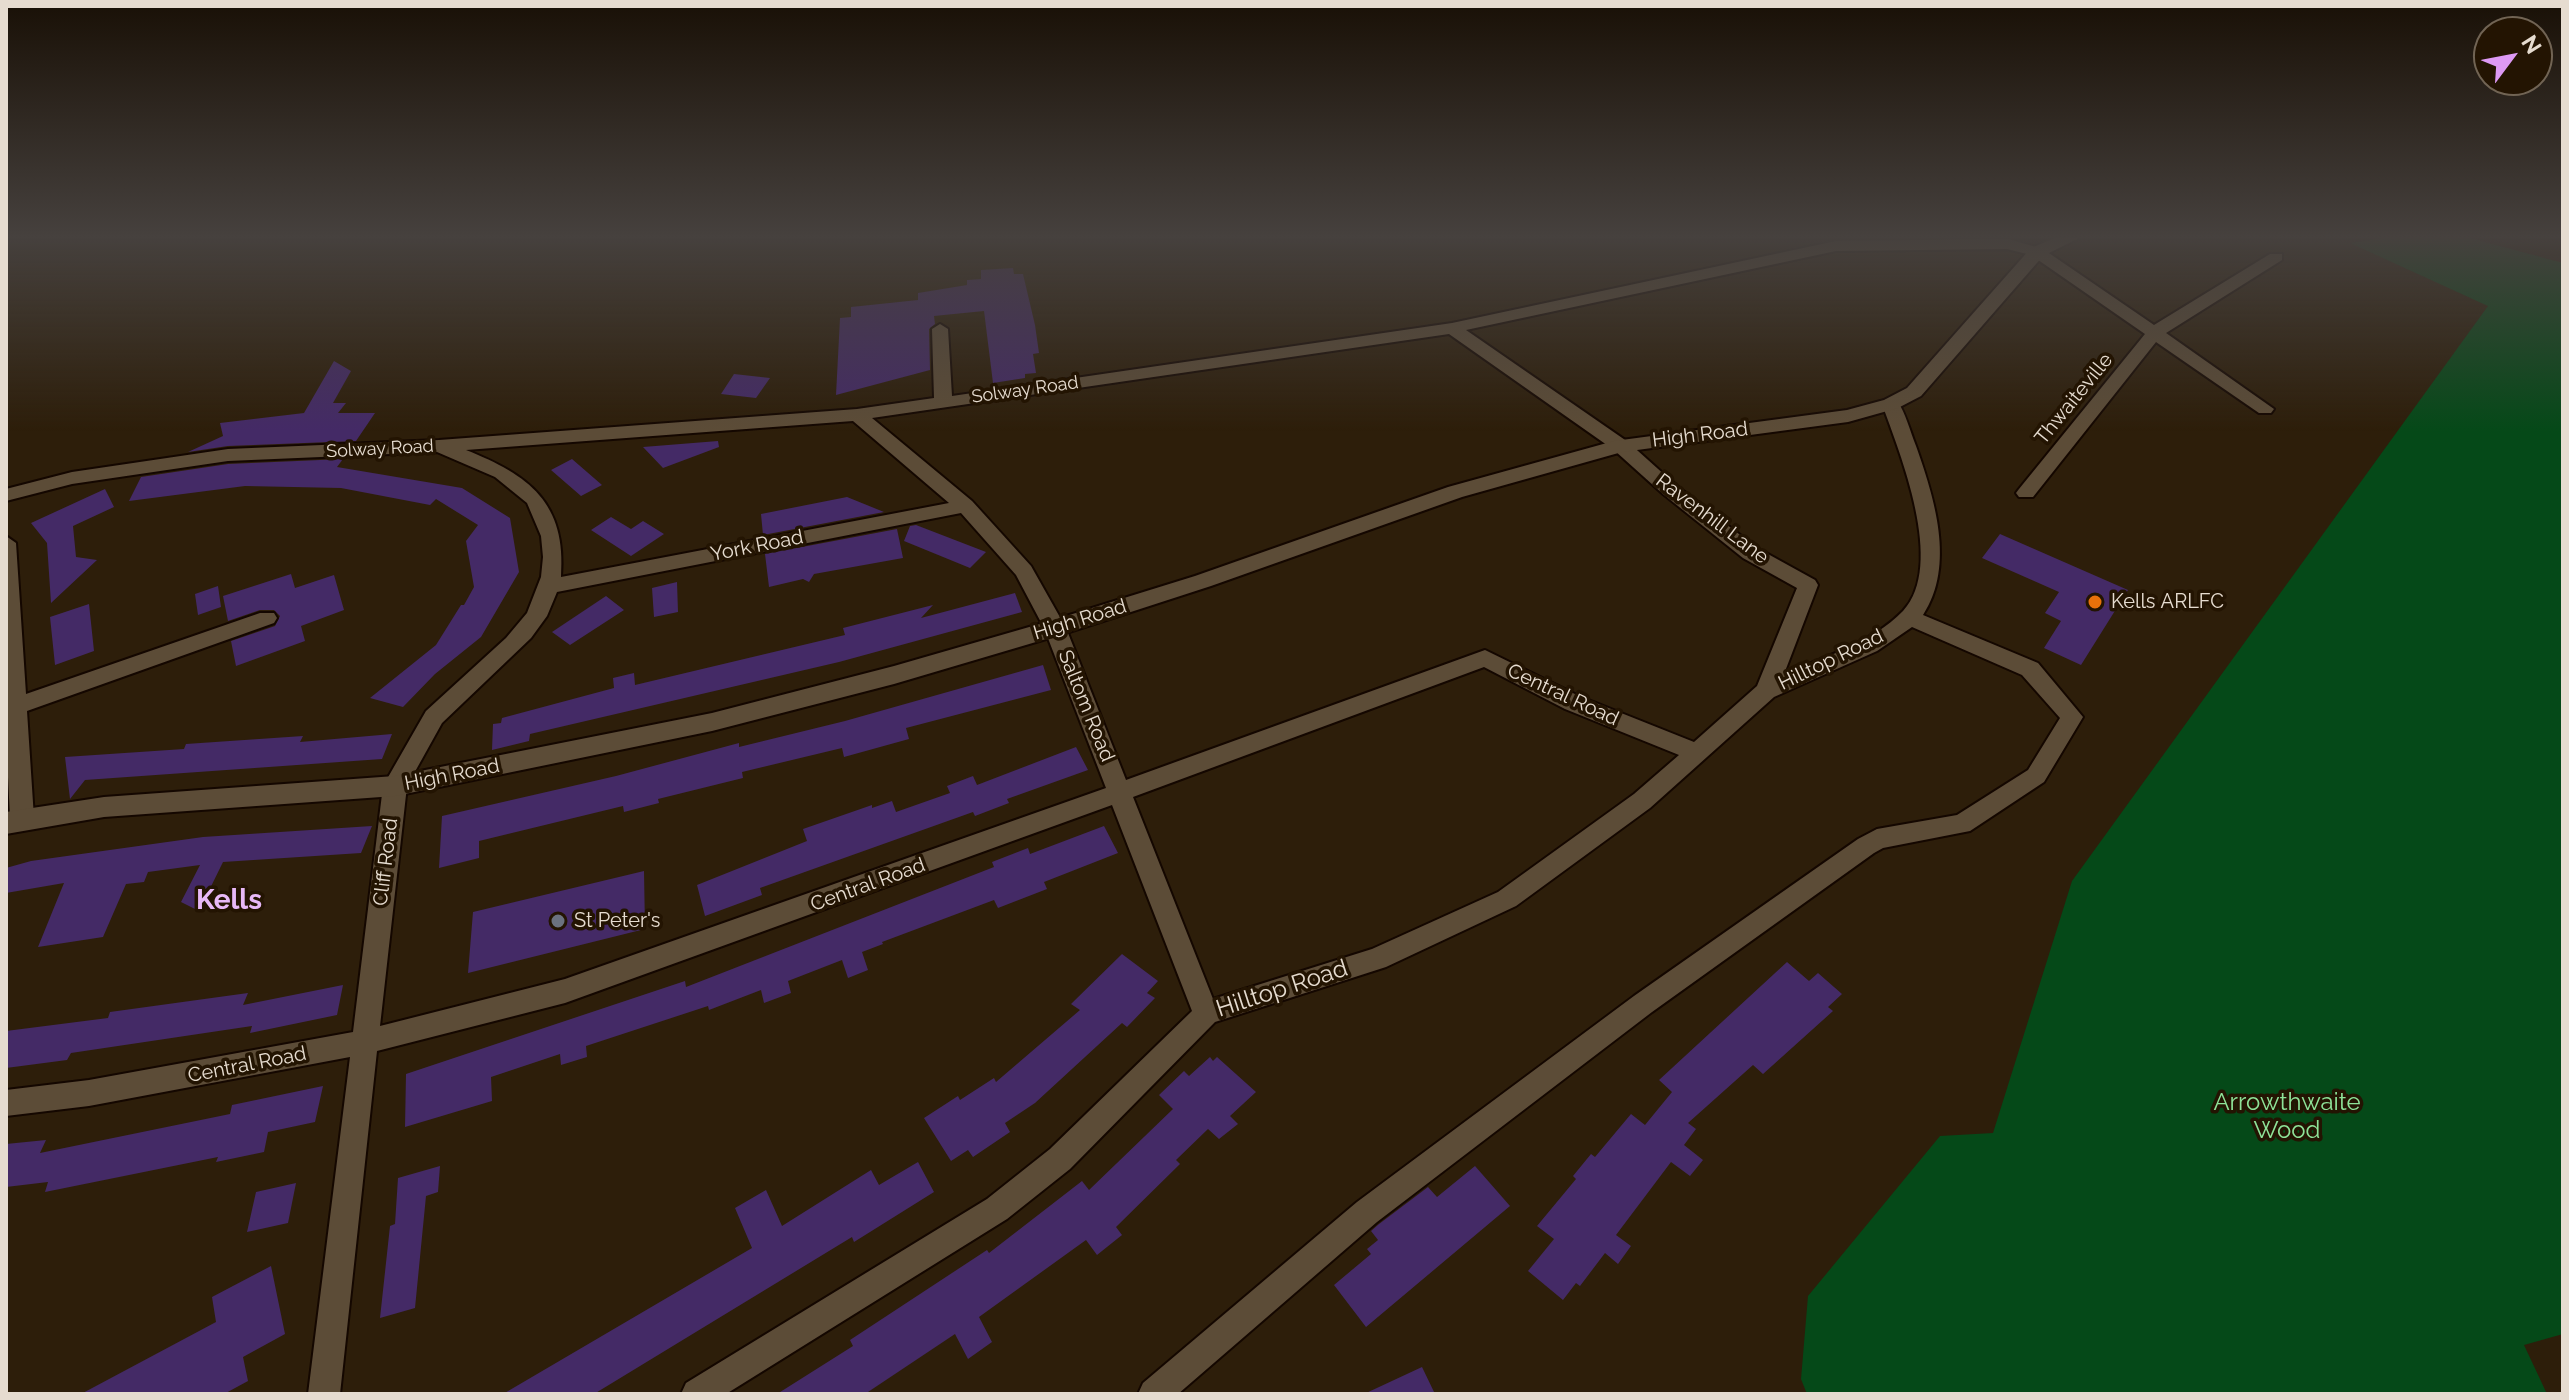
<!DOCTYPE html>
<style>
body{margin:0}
#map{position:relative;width:2569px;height:1400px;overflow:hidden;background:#2d1e0a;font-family:Raleway,sans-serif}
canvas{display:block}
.frame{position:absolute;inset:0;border:8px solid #e6dcd0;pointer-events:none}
.north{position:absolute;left:2473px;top:16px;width:80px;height:80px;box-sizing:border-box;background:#231402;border:2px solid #716454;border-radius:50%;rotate:58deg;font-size:22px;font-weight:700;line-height:32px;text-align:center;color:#e6dcd0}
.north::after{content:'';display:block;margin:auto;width:28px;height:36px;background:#dd99f4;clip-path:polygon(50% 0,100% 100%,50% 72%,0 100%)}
</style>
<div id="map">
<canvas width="2569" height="1400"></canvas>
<div class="frame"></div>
<div class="north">N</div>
</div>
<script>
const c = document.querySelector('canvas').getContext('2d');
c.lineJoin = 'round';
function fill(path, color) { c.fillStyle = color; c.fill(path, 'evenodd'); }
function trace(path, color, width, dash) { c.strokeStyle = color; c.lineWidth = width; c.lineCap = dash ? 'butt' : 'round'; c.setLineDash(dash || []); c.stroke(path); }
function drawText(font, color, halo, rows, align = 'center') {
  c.font = font + ' Raleway,sans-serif'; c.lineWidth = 7; c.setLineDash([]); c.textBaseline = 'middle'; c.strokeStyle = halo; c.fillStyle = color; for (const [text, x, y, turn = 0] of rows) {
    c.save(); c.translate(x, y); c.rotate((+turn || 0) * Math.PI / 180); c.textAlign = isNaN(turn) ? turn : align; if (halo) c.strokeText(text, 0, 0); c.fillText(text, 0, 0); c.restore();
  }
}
fill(new Path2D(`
 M2404,235H2459L2563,263V1334L2524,1345L2547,1394H1807L1801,1379L1808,1296L1940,1136L1993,1133L2072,881L2488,306L2350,243Z`), '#054918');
fill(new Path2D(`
 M1013,268L1014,274H1023L1035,325L1039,353L1033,354L1036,373L1025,374V378L993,383L984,311L934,316L935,324L929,329L930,370L836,395L840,318L851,317V307L918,300V293L967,285V280L981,279V270Z
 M334,361L351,371L333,403H346L338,413H375L356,441L228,446L188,452L223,436L220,423L304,413Z
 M734,374L770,378L756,398L721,394Z
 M718,441L719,447L663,468L643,447Z
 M343,459L337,467L462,488L510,518L519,572L481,637L435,674L403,707L370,698L436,645L461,605H464L474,587L466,541L478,525L436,499L430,505L341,488L245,486L129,501L141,477L228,464Z
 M572,459L602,485L581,496L551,470Z
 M105,489L114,507L73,526L76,557L97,560L51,603L47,543L31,523Z
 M847,497L884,512L763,535L761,514Z
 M611,517L631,529L643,521L664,534L631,556L591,530Z
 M916,525L986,552L970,568L904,541L910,526Z
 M897,529L903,558L814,574L809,582L803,579L769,587L765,554Z
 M2000,534L2128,590L2081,665L2044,648L2061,621L2045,613L2059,592L1982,558Z
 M291,574L295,588L334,575L344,610L301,626L305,641L236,666L231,641L275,626L280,616L274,610H260L228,621L223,596Z
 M677,582L678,612L654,617L652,588Z
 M218,586L221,607L198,615L195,594Z
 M1015,593L1022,612L839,662L530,734L529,741L492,750L493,724L501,723L502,718L614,688L613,678L634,673L635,685L845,635L843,628L933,605L921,618Z
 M606,596L624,610L570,645L552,632Z
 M89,604L94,651L55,665L50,617Z
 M1043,665L1051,690L906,728L909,739L844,757L842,748L742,772L743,778L658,799L659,803L624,812L623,806L479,841V858L439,868L442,816L616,776L739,743V747L845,721Z
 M392,734L382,759L85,780L70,799L65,757L184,749L186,744L303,736L300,742Z
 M1076,747L1088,770L1007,799L1009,803L975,816L973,812L760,888L762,895L705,916L697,885L807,841L803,829L872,805V808L892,801L896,812L950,793L947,786L973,776L977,785Z
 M372,826L361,853L223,862L199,911L181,902L200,865L148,872L144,882L126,884L103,937L38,947L64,883L6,893V868L31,861L203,837Z
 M1104,826L1118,853L1044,882L1047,889L998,908L994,900L882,942L883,944L862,952L868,970L848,978L842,960L788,981L791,993L764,1003L761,990L709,1010L708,1006L586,1046L587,1057L561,1065L560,1054L491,1077L492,1101L405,1127L406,1074L685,981L686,987L994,867L992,862L1028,848L1030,854Z
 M644,871L645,929L468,973L473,912Z
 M1122,954L1158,981L1147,993L1155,998L1127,1027L1122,1023L1035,1103L1005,1123L1010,1132L973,1157L968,1150L951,1161L924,1118L958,1096L960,1100L994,1078L996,1082L1080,1010L1071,1004Z
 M1787,962L1809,981L1818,973L1842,994L1828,1007L1833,1011L1763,1074L1753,1065L1688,1123L1696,1129L1684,1145L1703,1160L1690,1176L1671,1162L1616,1235L1631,1246L1618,1264L1605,1253L1580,1286L1576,1283L1563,1300L1528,1271L1554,1239L1537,1226L1576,1179L1573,1176L1591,1154L1595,1157L1631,1114L1645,1125L1672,1092L1659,1080Z
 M343,985L337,1015L250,1033L252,1026L71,1053L67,1060L6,1068V1031L108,1018L110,1012L248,993L243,1005Z
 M1210,1057L1213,1061L1217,1057L1256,1092L1230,1116L1238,1124L1219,1139L1208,1129L1176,1160L1180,1164L1116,1227L1122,1235L1097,1255L1086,1240L979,1317L992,1342L968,1359L955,1334L865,1394H777L853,1346L850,1340L987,1250L989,1253L1082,1181L1089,1190L1173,1109L1159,1095L1184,1071L1189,1076Z
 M323,1086L315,1122L268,1132L264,1152L216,1162L218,1157L45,1192L48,1182L6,1187V1144L46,1140L40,1153L230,1114L232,1105Z
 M918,1162L934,1192L854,1242L852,1237L594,1394H503L752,1248L735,1208L766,1190L782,1226L871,1170L879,1185Z
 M440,1166L438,1192L426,1196L415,1308L380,1318L390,1226L395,1224L398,1178Z
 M1475,1166L1510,1206L1366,1327L1334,1285L1371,1254L1367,1249L1378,1240L1371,1231L1379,1224L1428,1187L1437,1197Z
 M296,1183L288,1223L247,1232L256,1192Z
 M271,1266L285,1334L243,1357L248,1381L224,1394H81L216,1322L212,1297Z
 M1422,1367L1435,1394H1364Z`), '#442a66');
const street = new Path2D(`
 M2008,239L2043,249L2154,325L2270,254H2282V260L2166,333L2274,409L2271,413H2259L2156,342L2033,497H2019L2016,493L2019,489L2145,334L2031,255L2007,249L1836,251L1466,330L1628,442L1677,486L1757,548L1815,580L1818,585L1784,674C1824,657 1872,643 1903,611C1946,565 1900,454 1882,404L1891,398L1897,400C1906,414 1910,431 1916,446C1934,497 1956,565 1923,615L2038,663L2083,717L2044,782L1970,831L1883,848L1874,853L1652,1012L1377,1222L1178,1394H1138L1143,1383L1357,1202L1634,996L1858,839L1877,829L1957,815L2028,770L2060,718L2022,675L1912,627L1877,651L1774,697L1650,808L1516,906L1386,967L1215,1022L1070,1169L1007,1219L726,1394H681L686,1383L987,1199L1050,1149L1192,1011L1112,805L565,1003L377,1051L340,1394H308L350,1057L89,1106L6,1116V1090L89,1080L353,1032L383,786L426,711L506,638L527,613L541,577L543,557L541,536L527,503L495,477L437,452L228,461L72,484L6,501V489L72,472L228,449L439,440L857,409L934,398L932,329L940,324L948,329L952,396L1452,323L1836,241ZM1449,334L1614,450L1663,494L1743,558L1797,588L1757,686L1694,742L1581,697L1485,650L1126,780L1066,628L1031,566L972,501L872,418ZM853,421L949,503L561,577C567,503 529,475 466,450ZM961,513L1016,575L1044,628L1106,788L565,979L380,1026L407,786L442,723L531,638L547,616L557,592ZM1484,667L1565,709L1679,755L1634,794L1498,892L1372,949L1213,999L1133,797Z
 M6,536L16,543L26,694L260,613H274L277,618L274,623L27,711L34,818L30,825L22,828L14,825L10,818L6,736Z`);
const secondary = new Path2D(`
 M2062,235H2085L2043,256L1921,396L1898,408L1848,422L1622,452L1462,497L1211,586L1063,634L894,684L712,731L395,796L104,817L6,834V812L104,797L395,776L712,713L894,666L1050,621L1195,576L1448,487L1614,441L1847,410L1884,400L1907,388L2031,248Z`);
trace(street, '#140700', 4);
trace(secondary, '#140700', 4);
fill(street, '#5c4c37');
fill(secondary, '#5c4c37');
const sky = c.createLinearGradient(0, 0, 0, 431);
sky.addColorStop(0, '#191006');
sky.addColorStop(0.55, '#46413e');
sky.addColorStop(1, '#46413e00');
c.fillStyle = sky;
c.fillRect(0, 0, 2569, 431);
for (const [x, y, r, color] of [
 [2095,602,8,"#e8710a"],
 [558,921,8,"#6b7280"]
]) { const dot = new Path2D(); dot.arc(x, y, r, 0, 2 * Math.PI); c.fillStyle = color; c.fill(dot); trace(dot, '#231402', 3); }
drawText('18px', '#e6dcd0', '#231402', [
 ["Solway Road",1025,390,-8],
 ["Solway Road",380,449,-3]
]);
drawText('20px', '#e6dcd0', '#231402', [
 ["Thwaiteville",2074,399,-51],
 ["High Road",1700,435,-7],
 ["Ravenhill Lane",1712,519,37],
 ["York Road",757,546,-11],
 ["High Road",1080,620,-17],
 ["Hilltop Road",1831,660,-26],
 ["Central Road",1563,695,25],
 ["Saltom Road",1086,706,68],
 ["High Road",452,775,-11],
 ["Cliff Road",386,862,-83],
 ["Central Road",868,885,-20],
 ["Central Road",247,1065,-11]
]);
drawText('20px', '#e6dcd0', '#231402', [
 ["Kells ARLFC",2111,602],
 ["St Peter's",574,921]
], 'left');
drawText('24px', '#e6dcd0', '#231402', [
 ["Hilltop Road",1282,989,-18]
]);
drawText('24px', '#8ee398', '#231402', [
 ["Arrowthwaite",2287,1103],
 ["Wood",2287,1131]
]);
drawText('bold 28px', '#e7b8f7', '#231402', [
 ["Kells",229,901]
]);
</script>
